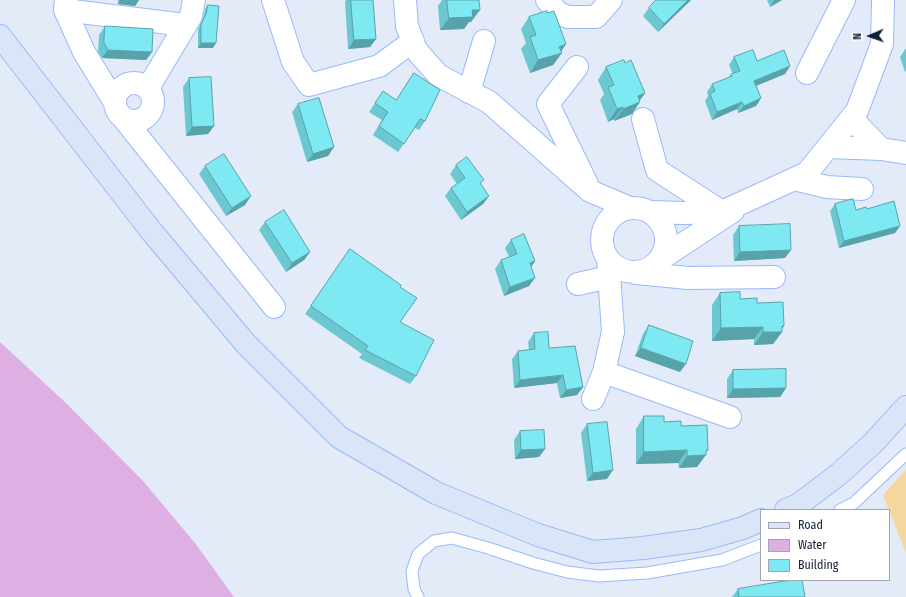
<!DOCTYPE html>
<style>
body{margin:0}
#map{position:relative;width:906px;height:597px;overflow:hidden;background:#e3ebf8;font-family:"Fira Sans Condensed",sans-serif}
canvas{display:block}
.legend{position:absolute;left:760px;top:509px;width:130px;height:72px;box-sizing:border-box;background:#fff;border:1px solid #a0a5af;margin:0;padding:5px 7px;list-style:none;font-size:12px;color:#121f37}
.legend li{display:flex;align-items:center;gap:8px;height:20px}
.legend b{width:20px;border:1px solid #a0a5af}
.north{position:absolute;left:850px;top:16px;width:40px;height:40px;-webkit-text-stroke:3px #fff;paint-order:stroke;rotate:268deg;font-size:11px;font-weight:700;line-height:16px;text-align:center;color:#121f37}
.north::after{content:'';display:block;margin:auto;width:14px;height:18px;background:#121f37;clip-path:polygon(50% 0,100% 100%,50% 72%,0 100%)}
</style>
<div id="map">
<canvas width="906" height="597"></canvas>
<ul class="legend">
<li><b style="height:5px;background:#dbe5f8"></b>Road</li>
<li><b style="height:11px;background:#ddafe2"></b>Water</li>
<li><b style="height:11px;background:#7ee9f2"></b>Building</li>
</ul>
<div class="north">N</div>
</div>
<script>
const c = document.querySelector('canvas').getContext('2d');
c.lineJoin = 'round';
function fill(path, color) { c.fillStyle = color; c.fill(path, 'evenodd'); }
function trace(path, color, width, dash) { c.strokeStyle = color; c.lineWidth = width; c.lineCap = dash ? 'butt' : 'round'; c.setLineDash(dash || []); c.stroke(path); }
fill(new Path2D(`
 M906,469V553L883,495Z`), '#f5d69e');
fill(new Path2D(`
 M0,342L67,404L143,481L195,543L234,597H0Z`), '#ddafe2');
const lane = new Path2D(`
 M840,510L854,503L906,454
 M418,597L414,589L412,571L418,554L434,541L452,538L488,548L533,563L567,572L599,576L647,573L722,560L761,545`);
const street = new Path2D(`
 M66,0L65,10L84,52L114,101
 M273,0L293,62L309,85L379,66L413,41
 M405,0L407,26L416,50L438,75L489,102L590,191L630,208
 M547,0L558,13L568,17H596L611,0
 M65,10L185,25
 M577,67L548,104L587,184
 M807,73L844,0
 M115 102a19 19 0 1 1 38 0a19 19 0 1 1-38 0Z
 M148,88L191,16L194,0
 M469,92L484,41
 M124,119L274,307
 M643,119L657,170L722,212
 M828,147L881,149L851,118
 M881,149L906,153
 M794,179L827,187L862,189
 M602 240a32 32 0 1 1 64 0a32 32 0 1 1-64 0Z
 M651,212L683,213L722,212L807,173L857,111L882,44L883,0
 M662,258L733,211
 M608,259L613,332L604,372L730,417
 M636,273L688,278L774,277
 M578,284L609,277
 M593,399L604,372`);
const secondary = new Path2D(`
 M0,36L152,232L246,344L339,437L436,493L538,535L593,552L643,548L701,540L743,528L761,520
 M786,510L798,505L839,474L873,443L906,407`);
trace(lane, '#98bafa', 13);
trace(street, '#98bafa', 24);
trace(secondary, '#98bafa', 24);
trace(lane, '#fff', 11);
trace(street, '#fff', 22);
trace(secondary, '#dbe5f8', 22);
fill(new Path2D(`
 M118,0H139L135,6L118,4Z
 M346,0H373L376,39L370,47L348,49L345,2Z
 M442,0H479L471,22H469L464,29L440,30L438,6Z
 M691,0L658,32L643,16L649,8Z
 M767,0H782L770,7Z
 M208,5L213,48H198V29L203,19L205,9Z
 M547,13L566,44L553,65L530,73L521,49L526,43L521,29L529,17Z
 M105,26L152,52L146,60L102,58L98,52L99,35Z
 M906,48V71L905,72L900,57Z
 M734,57L757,61L790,66L785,74L756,86L761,98L756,106L738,113L737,109L712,120L705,101L708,96L707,92L712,84L729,78L731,74H733L729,65Z
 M625,63L645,93L640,100L632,114L614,121V119L608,122L600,100L604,94L598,80L606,67Z
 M414,73L425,121L419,130L415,128L398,152L373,135L382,120L369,112L383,91L396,100Z
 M189,78L214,126L208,134L186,136L183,87Z
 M298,104L334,147L328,156L307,162L292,112Z
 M456,165L481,185L489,196L483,204L461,220L445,196L451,188L457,184L450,174Z
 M205,166L245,205L226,216L199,174Z
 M835,204L856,210L900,226L895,233L839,248L830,211Z
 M265,222L310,252L304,260L286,272L259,230Z
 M739,226L785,258L734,261L733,235Z
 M511,240L535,261L531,267L529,286L504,296L495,269L501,260L509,257L505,248Z
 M350,249L400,287V322L416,376L410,384L359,358L362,354L305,314Z
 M720,293L757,303L782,329V332L773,344L754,345V339L712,341V305Z
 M649,325L680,372L635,356L643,334Z
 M534,333L549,348L583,387L577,395L560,398L557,383L514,388L512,359L518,351L529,350L528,342Z
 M733,370L786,388L780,397L727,398V379Z
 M644,416L681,426L706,453L697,467L679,468L678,463L636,464V429Z
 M587,424L607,479L587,481L581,433Z
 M520,431L539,457L515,459L514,440Z
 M738,589L805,597H732Z`), '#6cc8d0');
fill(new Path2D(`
 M120,0H139L135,6L118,4Z
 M688,0H691L658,32L664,24Z
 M774,0H782L770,7Z
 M472,10H480L471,22H469L464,29L440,30L449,18Z
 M376,39L370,47L348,49L354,40Z
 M201,43H216L213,48H198Z
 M566,44L560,53H562L553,65L530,73L538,60L559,47Z
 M108,50L152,52L146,60L102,58Z
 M790,66L785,74L748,89L754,81Z
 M645,93L638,103L640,102L632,114L614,121L623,109L638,96Z
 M761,98L756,106L738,113L744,106Z
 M742,102L737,109L712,120L717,112Z
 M623,107L614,119L608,122L617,109Z
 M214,126L208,134L186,136L192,127Z
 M334,147L328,156L307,162L313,154Z
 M251,196L245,205L226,216L232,208Z
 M489,196L483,204L461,220L467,212Z
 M900,226L895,233L839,248L844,241Z
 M791,250L785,258L734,261L740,252Z
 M310,252L304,260L286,272L292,263Z
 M535,261L529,270L530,263Z
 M535,278L529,286L504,296L510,287Z
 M782,326H784L780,332H782L773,344L754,345L763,332Z
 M763,327L754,339L712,341L721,328Z
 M641,348L686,364L680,372L635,356Z
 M563,375L557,383L514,388L520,380Z
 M583,387L577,395L560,398L566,390Z
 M786,388L780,397L727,398L733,389Z
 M545,449L539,457L515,459L521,450Z
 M687,450L678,463L636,464L644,452Z
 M706,450H708L704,455H706L697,467L679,468L687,456Z
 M613,470L607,479L587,481L593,473Z`), '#58a3a9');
const building = new Path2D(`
 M351,0H373L376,39L354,40Z
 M447,0H479L480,10H472L473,17L449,18Z
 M656,0H688L664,24L649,8Z
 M208,5L219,6L216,43H201V24L206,14Z
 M547,11V13L554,11L566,44L559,47L562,53L538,60L530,37L536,35L529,17Z
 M105,26L153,29L152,52L108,50L104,43Z
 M753,50L757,61L784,50L790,66L754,81L761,98L744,106L742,102L717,112L710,94L715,91L712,84L732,76L731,74L740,71L734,57Z
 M624,60L625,63L631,60L645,93L638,96L640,102L623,109V107L617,109L608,87L614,85L606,67Z
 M414,73L440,90L425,121L420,119L404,144L379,126L388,112L375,103L383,91L396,100Z
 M211,77L214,126L192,127L189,78Z
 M319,98L334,147L313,154L298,104Z
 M224,154L251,196L232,208L205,166Z
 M467,157L484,180L480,183L489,196L467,212L451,188L465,178L456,165Z
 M853,199L856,210L866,207L867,209L894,201L900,226L844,241L835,204Z
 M284,210L310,252L292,263L265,222Z
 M790,224L791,250L740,252L739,226Z
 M524,234L535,261L530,263L535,278L510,287L501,260L517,254L511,240Z
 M350,249L401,285L400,287L417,298L400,322L434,340L416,376L365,350L368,346L311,306Z
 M740,292V299L757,298V303L783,302L784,326H782V332H763V327L721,328L720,293Z
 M649,325L693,341L686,364L641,348Z
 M548,332L549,348L575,346L583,387L566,390L563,375L520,380L518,351L535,349L534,333Z
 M786,369V388L733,389V370Z
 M644,416H664V422L681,421V426L707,425L708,450H706V455L687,456V450L644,452Z
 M607,422L613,470L593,473L587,424Z
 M544,430L545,449L521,450L520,431Z
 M791,580H802L805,597H739L738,589Z`);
fill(building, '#7ee9f2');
trace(building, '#58a3a9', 1);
</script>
